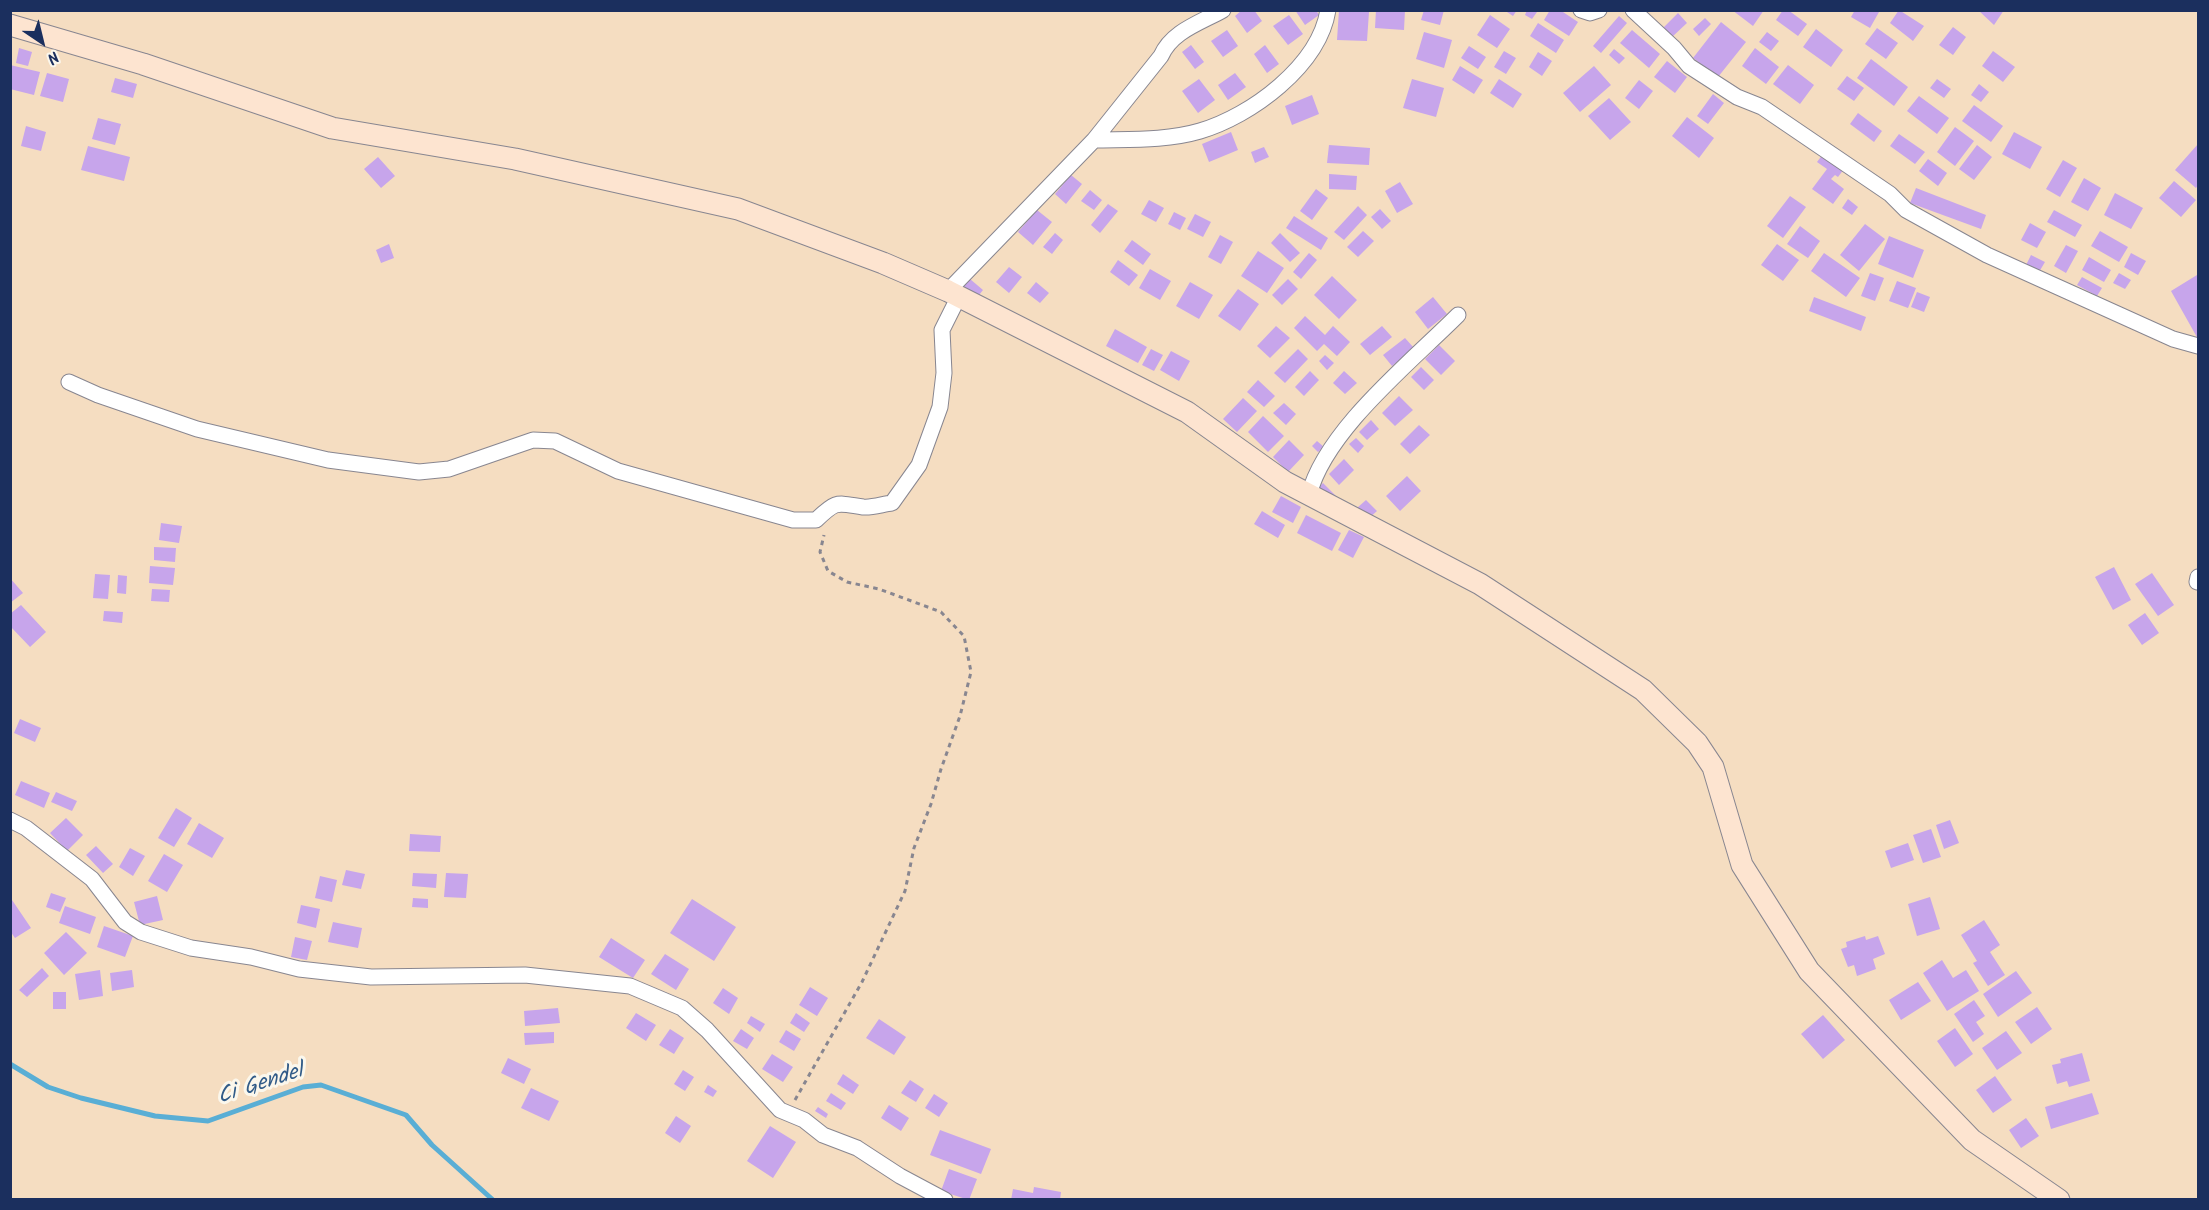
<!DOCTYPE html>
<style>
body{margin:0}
#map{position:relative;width:2209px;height:1210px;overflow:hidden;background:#f5ddc1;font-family:Kalam,sans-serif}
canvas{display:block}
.frame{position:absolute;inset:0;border:12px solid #1b2f5e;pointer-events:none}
.north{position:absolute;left:12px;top:12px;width:60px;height:60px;-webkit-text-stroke:4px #fbf7ec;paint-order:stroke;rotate:145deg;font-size:16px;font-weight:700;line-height:24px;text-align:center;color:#1b2f5e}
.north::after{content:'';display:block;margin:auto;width:21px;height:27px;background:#1b2f5e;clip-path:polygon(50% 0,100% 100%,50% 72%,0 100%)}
</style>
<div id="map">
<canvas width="2209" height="1210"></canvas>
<div class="frame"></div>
<div class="north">N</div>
</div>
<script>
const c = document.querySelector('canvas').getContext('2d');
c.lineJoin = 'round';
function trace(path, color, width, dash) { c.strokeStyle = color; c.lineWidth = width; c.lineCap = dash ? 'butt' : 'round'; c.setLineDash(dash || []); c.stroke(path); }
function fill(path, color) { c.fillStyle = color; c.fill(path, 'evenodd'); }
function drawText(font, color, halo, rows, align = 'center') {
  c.font = font + ' Kalam,sans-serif'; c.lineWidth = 6; c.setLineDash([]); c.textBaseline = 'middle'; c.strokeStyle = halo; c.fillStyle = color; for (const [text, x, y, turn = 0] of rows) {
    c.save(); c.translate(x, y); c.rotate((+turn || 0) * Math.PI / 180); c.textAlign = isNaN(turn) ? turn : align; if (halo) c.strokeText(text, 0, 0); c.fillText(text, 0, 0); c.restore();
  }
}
trace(new Path2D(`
 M10,1064L48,1087L81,1098L155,1116L208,1121L303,1087L321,1085L406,1115L432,1145L493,1200`), '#59aed5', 5);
fill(new Path2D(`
 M1242,10H1254L1262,21L1247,33L1235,16Z
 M1295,10H1316L1319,15L1305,25Z
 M1339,10L1369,12L1367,41L1337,40Z
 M1376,10H1405L1404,30L1375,28Z
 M1424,10H1444L1440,25L1421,20Z
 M1504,10H1517L1513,16Z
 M1527,10L1537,12L1532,19L1525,15Z
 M1550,10H1560L1578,22L1569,36L1544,20Z
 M1732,10H1764L1753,26Z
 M1783,10H1788L1807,24L1798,36L1776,20Z
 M1855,10H1877L1879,12L1870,28L1851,17Z
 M1899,10L1924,26L1913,41L1890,23Z
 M1978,10H2004L1994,25Z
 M1678,13L1687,23L1672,37L1663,28Z
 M1289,15L1303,34L1288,45L1273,26Z
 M1490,15L1510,29L1497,48L1477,35Z
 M1619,16L1627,23L1601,53L1593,46Z
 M1705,18L1711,24L1699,36L1693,29Z
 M1721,22L1746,42L1718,77L1693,58Z
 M1538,23L1564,40L1556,53L1530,36Z
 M1953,27L1966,37L1953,55L1939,45Z
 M1877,28L1898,43L1886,59L1865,44Z
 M1816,29L1843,50L1831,67L1803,47Z
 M1227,30L1238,46L1223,57L1211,41Z
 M1632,30L1660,54L1649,68L1620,43Z
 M1424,32L1452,40L1444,68L1416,59Z
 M1767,32L1779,41L1771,51L1759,42Z
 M1191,45L1204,62L1195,69L1182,52Z
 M1265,45L1279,64L1267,73L1254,54Z
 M1469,46L1486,57L1478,69L1461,58Z
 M19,48L32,52L28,66L16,63Z
 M1755,48L1779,67L1766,84L1742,66Z
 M1614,49L1625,58L1619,64L1609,55Z
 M1504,51L1516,58L1506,74L1494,67Z
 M1993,51L2015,67L2003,82L1982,66Z
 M1538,52L1552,61L1542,76L1529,67Z
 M1871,59L1908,87L1894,106L1857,78Z
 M1667,61L1687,77L1675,93L1654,77Z
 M10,65L40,72L34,95L10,89Z
 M1788,65L1814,85L1800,104L1773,84Z
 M1460,66L1483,80L1474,94L1452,80Z
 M1594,66L1611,85L1580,112L1563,93Z
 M47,73L69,79L63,102L40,96Z
 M1235,73L1246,87L1228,100L1218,85Z
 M1847,76L1864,88L1854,101L1837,89Z
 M115,78L137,84L133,98L111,92Z
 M1199,79L1215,100L1198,113L1182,91Z
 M1412,79L1444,88L1436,117L1403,108Z
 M1499,79L1522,94L1513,108L1490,93Z
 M1937,79L1951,89L1944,98L1930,88Z
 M1639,80L1653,91L1639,109L1625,98Z
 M1979,84L1989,92L1981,102L1971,95Z
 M1713,94L1724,103L1708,124L1697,116Z
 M1312,95L1319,114L1292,125L1285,106Z
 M1919,96L1949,118L1937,134L1907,111Z
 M1609,98L1631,122L1610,140L1588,116Z
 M1974,105L2003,126L1991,142L1962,121Z
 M1858,113L1882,131L1874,142L1850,124Z
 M1687,117L1714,138L1699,158L1672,136Z
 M98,118L121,124L115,145L92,139Z
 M26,126L46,132L41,151L21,146Z
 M1955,127L1974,141L1955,166L1937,152Z
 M1231,132L1238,150L1209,162L1202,144Z
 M2014,132L2042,147L2030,169L2002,154Z
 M1899,134L1925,152L1915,164L1890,146Z
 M2198,144V185L2196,188L2175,170Z
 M1329,145L1370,148L1369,165L1327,163Z
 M1977,145L1992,157L1974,180L1959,169Z
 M88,146L130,157L124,181L81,170Z
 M1264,147L1269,157L1255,163L1251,152Z
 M1823,154L1844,169L1838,177L1835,175L1831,179L1844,189L1833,204L1812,189L1827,169L1817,162Z
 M378,157L395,176L381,188L364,169Z
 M1928,159L1947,173L1938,186L1919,171Z
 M2063,160L2077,168L2060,197L2046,189Z
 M1329,174L1357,176L1356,190L1329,189Z
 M1071,175L1082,184L1066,204L1055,194Z
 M2084,178L2101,188L2088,211L2071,202Z
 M2174,181L2196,200L2181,217L2159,198Z
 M1400,182L1413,204L1397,213L1385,191Z
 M1916,188L1986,215L1981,229L1910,203Z
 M1316,189L1328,198L1312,220L1300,211Z
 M1090,190L1102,200L1094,210L1081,201Z
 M2115,193L2143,208L2131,229L2104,215Z
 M1790,196L1806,207L1783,238L1767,226Z
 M1848,199L1858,207L1852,215L1842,208Z
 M1149,200L1164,208L1156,222L1141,214Z
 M1108,204L1118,211L1100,233L1091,225Z
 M1358,206L1367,215L1344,240L1334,232Z
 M1380,209L1391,221L1382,229L1371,217Z
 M1037,210L1052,222L1033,245L1018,232Z
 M2054,210L2082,225L2075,237L2047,222Z
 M1174,212L1186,218L1180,230L1168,224Z
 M1195,214L1211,222L1203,237L1187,229Z
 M1294,216L1328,238L1321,250L1286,228Z
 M2030,223L2046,232L2037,248L2021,240Z
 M1865,224L1885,239L1859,271L1840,255Z
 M1800,226L1820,241L1808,258L1787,244Z
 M1363,231L1374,241L1358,257L1347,247Z
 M2100,231L2128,247L2119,262L2091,246Z
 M1055,233L1063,240L1052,254L1043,247Z
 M1280,233L1300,253L1290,262L1271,243Z
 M1220,235L1233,242L1221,264L1208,257Z
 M1889,236L1924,250L1913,278L1878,264Z
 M1132,240L1151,254L1143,265L1124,251Z
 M389,244L394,258L381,263L376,250Z
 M1777,244L1799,260L1783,281L1761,265Z
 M2066,245L2078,251L2066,273L2054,266Z
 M1258,251L1284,268L1267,293L1241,276Z
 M1309,253L1317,260L1301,279L1293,272Z
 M1824,253L1860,278L1846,297L1811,271Z
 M2131,253L2146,261L2138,275L2124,267Z
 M2031,255L2045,262L2039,272L2026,265Z
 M2089,257L2111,270L2104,282L2082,270Z
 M1118,260L1138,275L1129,286L1110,272Z
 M1009,267L1022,277L1009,293L996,282Z
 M1150,269L1171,281L1160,300L1139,288Z
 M1870,273L1884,278L1875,301L1861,296Z
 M2119,273L2131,280L2125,289L2113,283Z
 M2197,275L2198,278V339L2171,291Z
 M1332,276L1357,300L1339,319L1314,295Z
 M2082,277L2102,288L2097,296L2077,285Z
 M970,279L983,290L975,300L962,289Z
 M1288,279L1298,289L1282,305L1272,295Z
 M1897,281L1916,288L1908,308L1889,301Z
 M1036,282L1049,293L1040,303L1027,293Z
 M1190,282L1213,295L1199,319L1176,306Z
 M1238,289L1259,304L1240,331L1218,316Z
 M1917,292L1930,297L1924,312L1911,307Z
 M1433,297L1447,314L1428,329L1415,312Z
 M1814,297L1866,317L1861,331L1809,311Z
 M1305,316L1325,335L1333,326L1350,342L1337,356L1324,344L1317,351L1294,328Z
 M1276,326L1290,338L1270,358L1257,346Z
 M1382,326L1392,337L1370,355L1360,344Z
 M1115,329L1147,347L1138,363L1106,346Z
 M1405,338L1414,348L1392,366L1383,355Z
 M1439,345L1455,361L1441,375L1425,359Z
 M1151,349L1163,355L1154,371L1142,365Z
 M1298,349L1308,359L1285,383L1274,373Z
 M1171,351L1190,361L1179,381L1160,370Z
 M1325,355L1334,363L1327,370L1319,361Z
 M1421,367L1434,380L1424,390L1411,377Z
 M1310,371L1319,380L1304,396L1295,387Z
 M1344,371L1357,383L1345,394L1333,383Z
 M1258,380L1275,396L1264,407L1247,392Z
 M1399,396L1413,410L1395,426L1382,413Z
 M1243,398L1257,411L1237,432L1223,419Z
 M1284,403L1296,414L1286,425L1273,413Z
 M1263,416L1284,436L1268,452L1248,432Z
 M1371,420L1379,429L1367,440L1359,432Z
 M1419,425L1430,435L1410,454L1400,444Z
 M1356,438L1364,446L1358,453L1349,444Z
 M1289,440L1304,455L1288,472L1273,457Z
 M1317,441L1324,447L1318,452L1312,446Z
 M1344,459L1354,470L1339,485L1329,474Z
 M1407,476L1421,491L1400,511L1386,496Z
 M1323,483L1338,498L1316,490Z
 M1281,496L1301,507L1293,523L1272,512Z
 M1366,500L1377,511L1368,519L1357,508Z
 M1262,511L1285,525L1278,538L1254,524Z
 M1306,515L1341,533L1332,551L1297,533Z
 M161,523L182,526L179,543L159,540Z
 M1349,530L1364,537L1353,558L1338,550Z
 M154,547L176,548L175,562L154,560Z
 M150,566L175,568L173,585L149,583Z
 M2114,567L2131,600L2113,610L2095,577Z
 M2152,573L2174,605L2158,616L2135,584Z
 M95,574L110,575L108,599L93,598Z
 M118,575L127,576L126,594L117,593Z
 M10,578L23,593L10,603Z
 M152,589L170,590L169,602L151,601Z
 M21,605L46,632L30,647L10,626V614Z
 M104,611L123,612L122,623L103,621Z
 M2145,613L2159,633L2142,645L2128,625Z
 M20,719L41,728L35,742L14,733Z
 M21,781L50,793L44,808L15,795Z
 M56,792L77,801L72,811L51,802Z
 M176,808L192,818L174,847L158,838Z
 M66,818L83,835L67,851L50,833Z
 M1950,820L1959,843L1944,849L1936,825Z
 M199,823L224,838L212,858L187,844Z
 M1931,829L1941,857L1923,863L1913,835Z
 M410,834L441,836L440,852L409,851Z
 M1908,843L1914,860L1891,868L1885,851Z
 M96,846L113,864L103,873L86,855Z
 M130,848L145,856L133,876L119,867Z
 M164,854L183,865L167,892L148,881Z
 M346,870L365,874L361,889L342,885Z
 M413,873L437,874L436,888L412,886Z
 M446,873L468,874L466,898L444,897Z
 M320,876L337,880L332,902L315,898Z
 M51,893L66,898L60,912L46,907Z
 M157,896L163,920L140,925L134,902Z
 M10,897L31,928L15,938L10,931Z
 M1930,897L1940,929L1917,936L1908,904Z
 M413,898L428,899V908L412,907Z
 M692,899L736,927L714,961L670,933Z
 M301,905L320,909L316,928L297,923Z
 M65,906L96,917L90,934L59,923Z
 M1984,920L2000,945L1990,952L2005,975L1988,986L1973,963L1977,961L1961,935Z
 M333,922L362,928L358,948L328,942Z
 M104,926L133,936L125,957L97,947Z
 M66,932L87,953L64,975L44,953Z
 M1865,936L1866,940L1878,936L1885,954L1873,959L1876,969L1857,976L1854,965L1848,967L1841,949L1847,947L1846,942Z
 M295,937L312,941L307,960L291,957Z
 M611,938L645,960L633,978L599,957Z
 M665,954L689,969L676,990L651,974Z
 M1942,960L1953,978L1966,970L1979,991L1947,1011L1923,973Z
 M42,968L49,976L27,997L19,990Z
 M100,970L103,996L79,1000L75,974Z
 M132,970L134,987L112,991L110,973Z
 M2016,971L2032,993L1998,1017L1983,994Z
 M1918,982L1931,1001L1901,1020L1889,1000Z
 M810,987L828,998L817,1016L799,1005Z
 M723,988L738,998L729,1014L713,1003Z
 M53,992H66V1009H53Z
 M1974,1000L1985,1016L1976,1022L1984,1034L1973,1042L1954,1014Z
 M2037,1007L2052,1029L2031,1044L2015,1022Z
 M558,1008L560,1023L525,1026L524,1011Z
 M636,1013L656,1025L646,1041L626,1028Z
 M796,1013L810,1023L804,1032L790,1023Z
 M1823,1015L1845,1040L1823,1059L1801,1034Z
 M751,1016L765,1024L760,1032L747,1023Z
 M879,1019L906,1037L894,1055L866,1038Z
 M1955,1028L1973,1054L1955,1067L1937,1041Z
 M670,1029L684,1038L674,1054L659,1045Z
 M741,1029L754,1038L747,1049L733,1041Z
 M786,1030L801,1039L794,1051L779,1042Z
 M2006,1031L2022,1053L1997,1070L1982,1048Z
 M554,1032V1043L525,1045L524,1033Z
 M2082,1053L2090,1081L2069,1087L2067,1081L2057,1084L2052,1065L2061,1063L2060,1059Z
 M772,1054L793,1067L783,1082L762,1069Z
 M508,1058L531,1069L524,1084L501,1073Z
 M683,1070L694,1077L685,1091L674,1084Z
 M843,1074L859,1085L853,1094L837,1084Z
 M1995,1076L2012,1100L1993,1113L1976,1090Z
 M910,1080L924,1089L916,1102L901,1093Z
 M708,1085L717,1091L713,1097L704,1092Z
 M531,1088L559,1101L549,1121L521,1108Z
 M831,1093L846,1103L841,1110L826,1101Z
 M2092,1093L2099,1114L2051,1129L2045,1107Z
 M934,1094L948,1103L939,1117L925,1108Z
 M889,1105L909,1118L901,1131L881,1118Z
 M818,1107L828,1114L826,1118L815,1111Z
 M676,1116L691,1126L680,1143L665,1133Z
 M2026,1118L2039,1136L2021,1148L2009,1130Z
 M770,1126L796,1142L773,1178L747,1161Z
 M940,1130L991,1149L981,1174L930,1155Z
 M949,1169L977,1179L969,1200L941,1191Z
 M1034,1187L1061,1192L1060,1200H1011L1013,1189L1033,1193Z`), '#c7a5eb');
const street = new Path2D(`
 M1581,10L1590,13L1599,10
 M1633,10L1674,48L1689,66L1737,97L1762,107L1890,194L1906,210L1987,255L2173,339L2198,346
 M1094,140L1161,56C1172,31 1200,23 1223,10
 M948,291L1094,140C1129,139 1166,141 1200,131C1251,116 1319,66 1328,10
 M69,382L98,395L197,429L328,460L419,472L449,469L533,440L555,441L618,471L793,520H816C837,500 836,503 863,507C872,508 883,504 892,503L919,465L940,407L944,373L942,330L959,296
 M1309,495C1325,431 1411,362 1458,315
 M2197,582L2198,577
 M10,820L26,828L92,879L125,922L141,932L191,948L251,957L299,969L371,977L525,975L630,986L682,1008L707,1030L780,1110L804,1120L823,1135L857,1148L900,1176L945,1200`);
const secondary = new Path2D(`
 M10,25L143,64L332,128L515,159L738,209L883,263L948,291L1187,412L1285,482L1480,584L1643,690L1697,743L1713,767L1742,865L1809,971L1972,1140L2059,1200`);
trace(street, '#888690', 17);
trace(secondary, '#888690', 23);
trace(new Path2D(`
 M795,1100L862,982L905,891L914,848L931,804L941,769L960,716L971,672L964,636L941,612L879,589L847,582L828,571L820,552L824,535`), '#888690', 3, [4.5, 4.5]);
trace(street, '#fff', 15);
trace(secondary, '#fde4d0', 21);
drawText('italic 22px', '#315b88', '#fbf7ec', [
 ["Ci Gendel",261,1086,-18]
]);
</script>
